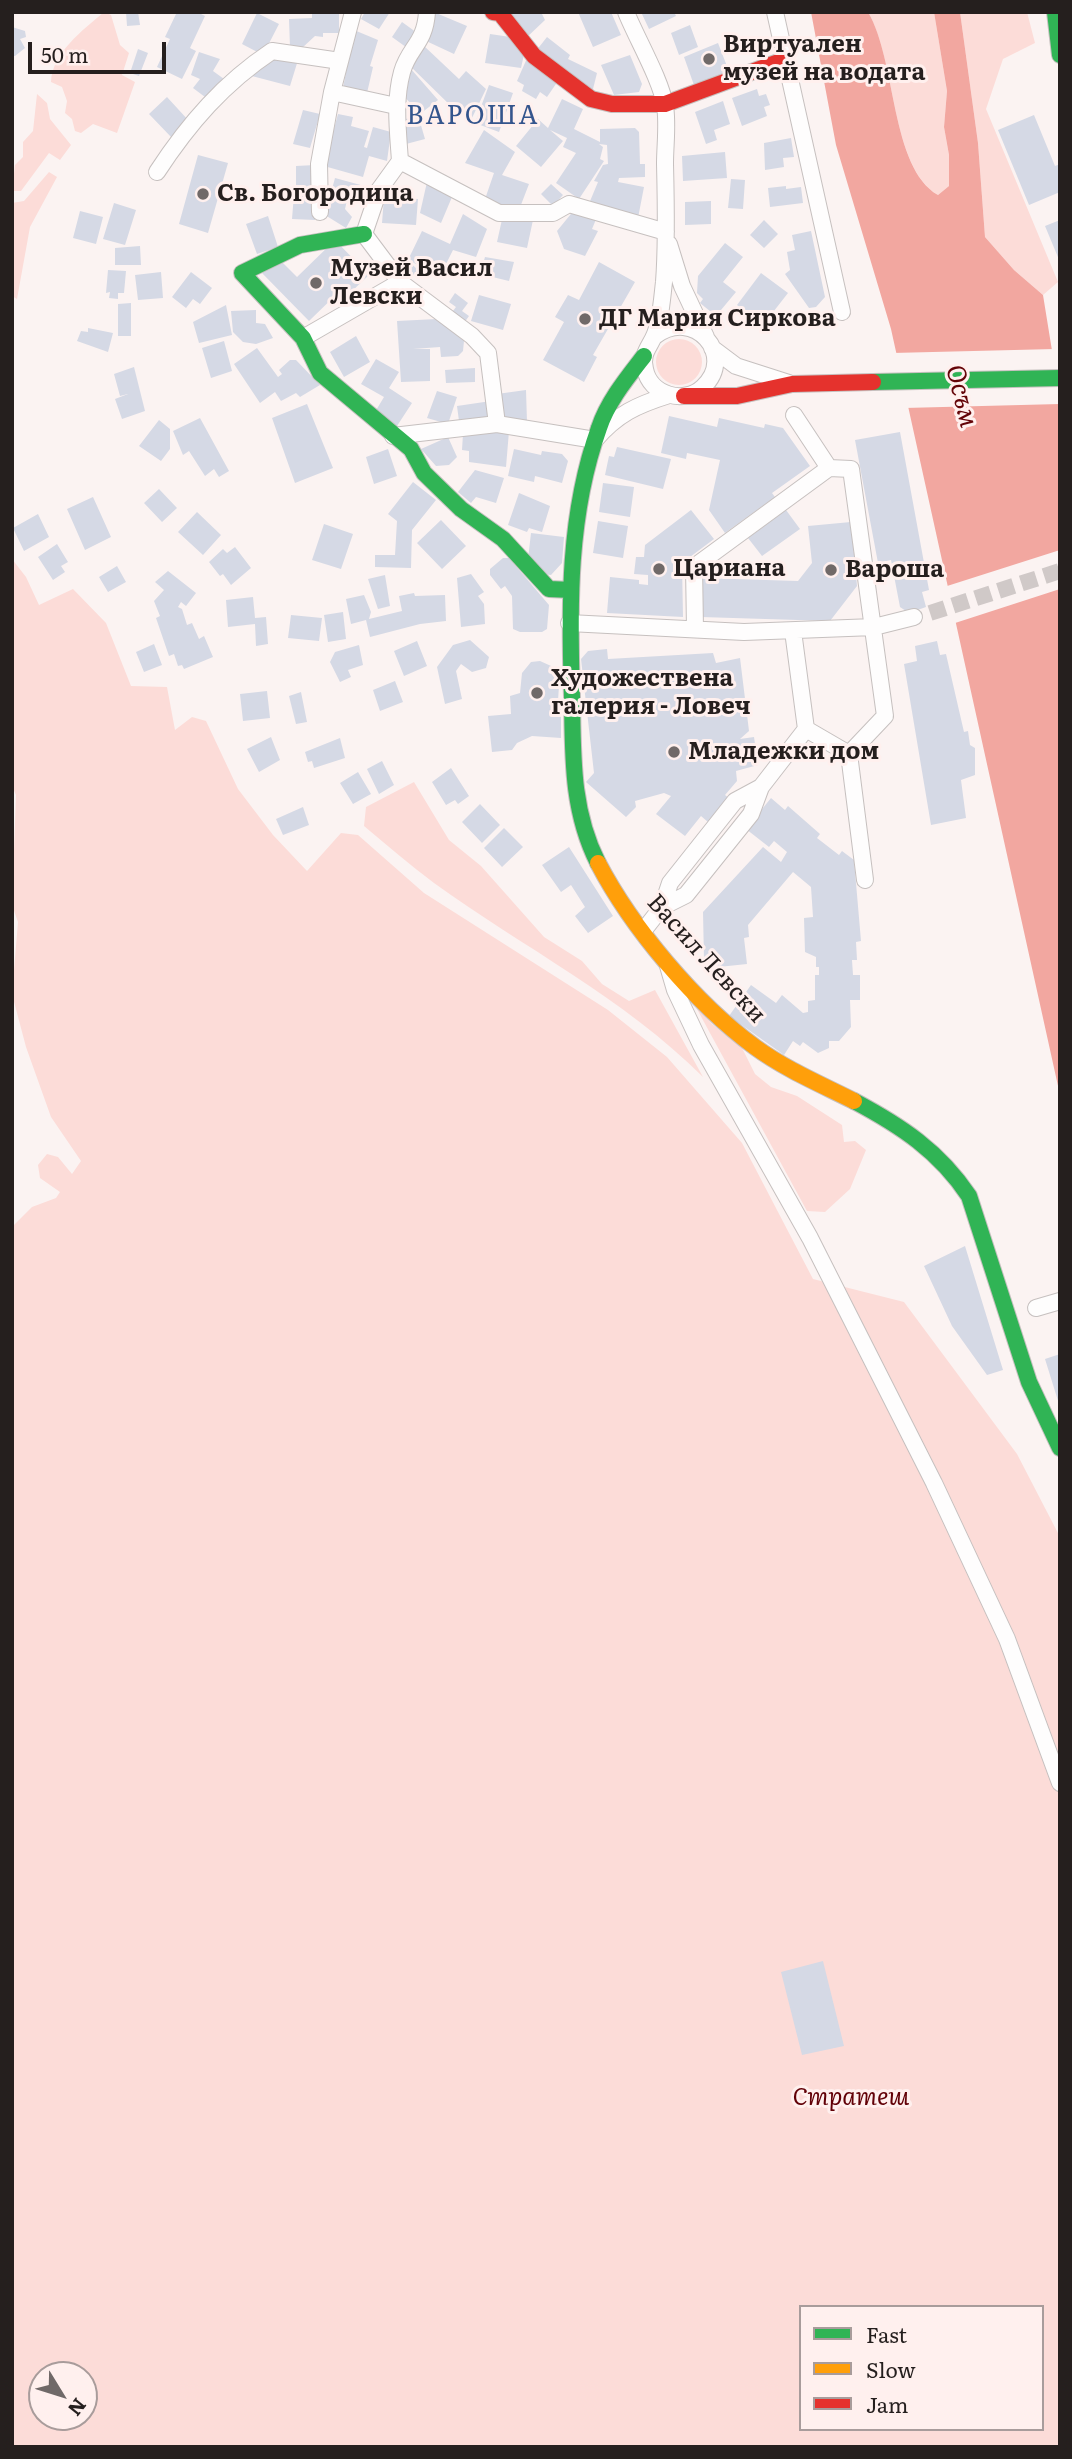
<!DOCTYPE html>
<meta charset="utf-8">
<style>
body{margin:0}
#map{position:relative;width:1072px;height:2459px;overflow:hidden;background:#fbf3f2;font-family:Literata,serif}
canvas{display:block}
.frame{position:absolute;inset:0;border:14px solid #251f1e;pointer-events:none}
.legend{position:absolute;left:799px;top:2305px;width:245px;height:126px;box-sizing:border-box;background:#fff0ee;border:2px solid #a89c9b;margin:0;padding:9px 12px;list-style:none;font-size:21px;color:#251f1e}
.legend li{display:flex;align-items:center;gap:14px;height:35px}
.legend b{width:35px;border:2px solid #a89c9b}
.north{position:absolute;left:28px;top:2361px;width:70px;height:70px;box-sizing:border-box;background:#fff0ee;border:2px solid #a89c9b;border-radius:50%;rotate:128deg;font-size:19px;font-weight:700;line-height:28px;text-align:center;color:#251f1e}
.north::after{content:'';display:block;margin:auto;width:24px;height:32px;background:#706968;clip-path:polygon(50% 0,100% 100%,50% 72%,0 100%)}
.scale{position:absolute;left:28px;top:42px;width:138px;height:32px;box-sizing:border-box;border:4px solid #251f1e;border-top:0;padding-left:9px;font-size:21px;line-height:24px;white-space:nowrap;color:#251f1e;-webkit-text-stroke:5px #fff0ee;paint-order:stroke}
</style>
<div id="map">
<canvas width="1072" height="2459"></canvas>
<div class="frame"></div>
<ul class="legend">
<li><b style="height:9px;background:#30b455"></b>Fast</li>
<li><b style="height:9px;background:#ff9f0a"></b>Slow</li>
<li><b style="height:9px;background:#e5322d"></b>Jam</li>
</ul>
<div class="north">N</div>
<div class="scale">50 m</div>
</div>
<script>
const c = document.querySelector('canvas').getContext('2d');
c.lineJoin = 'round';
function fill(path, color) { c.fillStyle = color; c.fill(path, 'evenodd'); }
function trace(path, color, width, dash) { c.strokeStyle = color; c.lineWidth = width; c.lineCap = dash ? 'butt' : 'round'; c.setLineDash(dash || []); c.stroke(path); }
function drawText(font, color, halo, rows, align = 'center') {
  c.font = font + ' Literata,serif'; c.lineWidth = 6; c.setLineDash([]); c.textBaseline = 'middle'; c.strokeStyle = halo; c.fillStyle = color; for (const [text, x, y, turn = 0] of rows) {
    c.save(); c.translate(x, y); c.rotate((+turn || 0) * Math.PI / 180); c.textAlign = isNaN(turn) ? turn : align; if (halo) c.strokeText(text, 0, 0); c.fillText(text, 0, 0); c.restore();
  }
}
fill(new Path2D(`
 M104,12L111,15L120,45L129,53L122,75L135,82L117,133L93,124L81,133L75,131L72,119L65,113L67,101L62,87L51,82C52,53 83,30 104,12Z
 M868,12H934L947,91L944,127L949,155V186L938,195C890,166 897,62 868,12Z
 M960,12H1027L1035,43L1003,59L986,109L1058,282L1043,295L1014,270L985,237L978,143Z
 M37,94L47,103L50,119L71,145L60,160L49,153L21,191H12L15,165L23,157V142L33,131Z
 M49,172L57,177L30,227L17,299L12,296V203L24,201Z
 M656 362a23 23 0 1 1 46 0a23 23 0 1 1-46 0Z
 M12,559L26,577L39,605L73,589L106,623L131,686L167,687L175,730L192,717L206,721L238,789L273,835L307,871L341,833L358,835L424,893L608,1010L667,1057L742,1143L813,1279L904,1302L1017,1454L1060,1537V2447H12V1227L32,1207L56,1198L60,1192L40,1178L38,1165L47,1154L58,1157L72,1174L81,1161L51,1117L26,1047L12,994L18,922L12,905L16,795L12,786ZM801,2307H1042V2429H801ZM42,2375H84V2417H42Z
 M414,782L449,840L481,866L544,937L582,961L602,984L629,1001L655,990L703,1077C624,998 524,948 434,883C410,865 387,845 364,826L366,807Z
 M692,1000L712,1024L742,1048L755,1074L771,1087L797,1096L842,1125L844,1142L855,1141L866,1150L850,1189L825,1212L807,1211Z`), '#fcdcd8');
fill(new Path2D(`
 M811,12H868C897,61 890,167 938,195L949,186V155L944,127L947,91L934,12H960L978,143L985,237L1014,270L1043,295L1060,400V1095L891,329L836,145Z`), '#f2a7a0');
fill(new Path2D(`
 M1055,349L1060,404L904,408L892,353Z
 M1060,550V589L952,624L944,587Z`), '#fbf3f2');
fill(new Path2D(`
 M126,12H138L140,25L127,26Z
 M177,12H197L205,16L190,48L196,51L182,79L157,67L170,39L165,37Z
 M312,12L339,13V33H323V37L315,36L302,48L290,47L289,19L312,18Z
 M365,12H390L379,29L361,19Z
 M509,12H541L545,20L525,39Z
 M578,12H611L621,35L593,47Z
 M641,12H674L676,16L649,29Z
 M257,13L279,24L263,55L242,44Z
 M436,13L467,26L454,54L424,40Z
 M402,22L420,35L410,50L392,37Z
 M690,25L698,47L679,55L671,33Z
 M12,27L25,31L26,37L20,39L25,48L15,56H12Z
 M354,30L378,40L370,66L373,67L367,93L343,88Z
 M490,34L517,38L525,50L521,68L485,63Z
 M547,37L570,55L568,59L597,73L592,93L536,51Z
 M718,43L730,74L695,88L684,57Z
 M423,45L459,79L466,71L486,89L471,120L455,110L408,64Z
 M138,49L148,53L139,76L130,73Z
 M199,52L220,59L213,71L224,79L209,100L193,88L200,79L191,75Z
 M272,54L298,60L290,86L248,75Z
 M630,55L642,84L639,92L614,95L601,65Z
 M528,56L558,81L547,97L540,92L536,99L522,91L524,85L517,81Z
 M411,69L438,100L420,114L402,94Z
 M489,85L513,93L499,132L475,123Z
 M757,89L759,96L766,94L770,105L764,107L767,116L742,126L732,98Z
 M167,97L189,121L172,138L149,114Z
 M562,99L583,109L574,129L600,142V129L635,128L639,132L640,164H645V177L619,178L618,182L644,187L638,218L588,206L598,182L594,181L603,165L608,164L607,145L599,144L603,147L600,159L604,161L579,199L556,183L576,153L563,147L567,138L550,130L563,141L541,167L516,146L538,119L548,128Z
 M723,101L730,124L714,130L717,140L706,144L695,112Z
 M303,110L320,114L310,148L293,144Z
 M338,114L353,117L351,126L369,131L364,147L367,148L373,127L391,132L387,161L369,156L363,177L324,166Z
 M418,115L425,139L406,144L400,121Z
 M1034,115L1055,166L1060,164V192L1029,205L998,130Z
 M484,130L515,152L502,175L529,184L519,210L484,202L494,173L465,163Z
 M791,138L794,157L783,158L784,167L765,170L764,143Z
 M725,152L727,178L683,181L682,156Z
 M198,155L228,163L208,233L179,224Z
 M315,165V189H296V166Z
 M335,178L368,187L362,204L347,200L345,209L352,217L346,228L325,215Z
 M731,179L745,180L743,209L728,208Z
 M427,182L452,197L441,223L420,213Z
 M551,184L563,195L553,206L541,194Z
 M786,186V189L801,187L803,203L770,207L768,188Z
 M294,194H315V220L292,219Z
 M384,197L418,199L416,225L382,223Z
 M711,201V224L685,225V202Z
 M114,203L136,210L125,245L103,239Z
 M575,209L597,217L592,229L598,231L585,256L564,249L557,231Z
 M80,211L103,217L96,244L73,238Z
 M463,214L487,229L476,257L453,250L440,276L408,260L422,231L450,244Z
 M503,215L533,220L527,248L497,242Z
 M268,216L278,247L257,254L246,224Z
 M764,220L778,234L764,248L750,235Z
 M1060,220V262L1045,226Z
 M811,231L825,297L816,307L809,308L785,274L790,270L787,252L795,250L792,235Z
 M335,240L369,275L349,294L343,288L309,321L262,273L278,258L297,277Z
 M725,243L743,257L723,282L736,292L716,316L700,303L703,299L697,293L698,276Z
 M140,246L141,265H115V248Z
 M403,256L418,270L405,283L392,269Z
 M485,257L514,262L509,281L480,274Z
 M599,262L635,282L593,355L597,357L584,382L543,360L564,322L555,317L568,295L579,300Z
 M108,270L126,271L124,293H118V299L109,298L110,292L106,293Z
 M161,272L163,298L138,300L135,275Z
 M191,272L212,288L200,304L193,299L186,308L172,297Z
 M761,273L788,293L763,325L737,305Z
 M455,293L468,303L462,311L469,316L462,326L449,316L456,307L449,302Z
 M479,295L511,304L503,330L471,321Z
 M131,303V336H118V304Z
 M226,305L232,335L199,343L193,322Z
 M256,310V323L265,324L273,338L256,344L243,342L233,332L231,311Z
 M437,319L464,341L463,351L458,356L441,357L440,347L413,349H430V381L401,382L397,321Z
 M88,328L113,333L108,352L77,341L81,331L88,332Z
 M356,336L370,362L344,377L330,352Z
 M224,341L232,371L211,378L202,348Z
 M257,348L278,377L282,374L279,370L290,360H296L320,385L300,397L296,393L281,401L275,392L260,403L234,364Z
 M376,359L399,372L389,388L412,403L397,426L375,412L384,397L361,384Z
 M134,367L145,411L122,419L115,399L128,394L120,396L114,374Z
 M475,368V382L446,383L445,370Z
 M526,390L527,422L498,416L497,394Z
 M437,391L457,397L448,424L427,418Z
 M491,401L493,417L459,421L457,406Z
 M307,404L333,468L295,483L272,418Z
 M669,416L717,427L719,418L764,428L765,424L783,428L810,466L772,493L775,497L725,533L709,510L720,460L687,453L686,459L661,453Z
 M200,418L229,471L219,477L214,469L205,476L189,451L183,455L173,431Z
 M159,420L170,429V449L161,461L139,446Z
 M509,431L506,467L469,462V451L462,450L463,434Z
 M900,432L929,590L922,592L926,607L909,613L900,607L891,560L878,563L855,440Z
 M448,437L457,457L449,465L436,466L421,449Z
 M617,447L671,459L663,489L605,475L609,456L614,457Z
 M388,449L397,476L374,484L366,457Z
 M514,449L541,455L542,451L562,454L568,461L562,483L535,476L534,482L508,476Z
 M475,470L504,478L496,503L476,497L471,503L458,492Z
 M413,482L436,500L412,530L411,568L375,567V555H395L397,521L388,514Z
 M603,483L634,487L630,517L599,512Z
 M159,489L177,508L162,522L144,503Z
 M519,493L550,506L542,532L529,528L527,532L508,525Z
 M93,497L111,537L85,550L67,509Z
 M691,510L714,539L682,563L683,617L607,613L610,577L639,580V584L648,585V575L634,574L636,557H644L645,545Z
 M786,510L800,529L762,556L748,538Z
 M197,512L221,535L203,555L178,532Z
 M38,514L49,537L24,551L13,528Z
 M441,520L466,546L442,569L417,543Z
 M598,521L628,526L623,558L593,553Z
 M851,522L857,586L830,621L701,617L702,578L798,581L812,563L808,526Z
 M324,524L353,534L341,569L312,560Z
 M531,533L564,537L562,563L551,575L542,574L528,559Z
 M57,544L68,562L61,566L65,572L53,580L38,557Z
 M235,547L251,568L231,585L223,574L220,576L209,562L223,549L227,553Z
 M503,558H509L549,605L547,629L542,632H520L513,629L512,596L505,586L501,589L490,575V569Z
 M117,566L126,582L108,592L99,577Z
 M168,571L196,593L186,606L181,602L178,607L182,609L187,625L192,623L199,639L204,636L213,657L184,669L182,665L178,666L174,654L169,656L156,618L160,616L154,601L164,590L155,582Z
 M471,574L484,592L478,596L484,604L485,624L461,627L457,578Z
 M385,575L390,606L378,609L368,579Z
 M414,593L415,596L445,595L446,621L420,624L370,637L366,620L351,624L346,599L364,595L371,612L369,619L402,611L399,596Z
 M253,597L255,618L266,617L268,644L256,646L255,624L228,627L226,600Z
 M343,612L346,639L328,642L324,615Z
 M291,615L322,618L319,641L288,638Z
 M470,640L489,657L486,668L472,672L461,664L456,671L462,699L445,704L437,667L453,645Z
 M417,641L427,666L404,676L394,651Z
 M937,641L940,655L946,654L964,732L968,731L970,745L975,748V775L961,780L966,818L931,825L904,664L917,661L915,646Z
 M154,644L162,665L144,672L136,652Z
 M359,645L363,665L348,670L351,677L340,682L330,662L335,652Z
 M607,649L608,659L713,653L716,663L740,658L749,731L740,739L754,737L758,765L736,771L737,781L725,795L729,798L708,822L701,816L685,836L656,814L671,796L664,793L635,801L636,807L626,817L586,782L594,773L581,659L588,651Z
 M540,661L560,670L558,701H561V738L532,736L517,743L512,750L492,752L488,716L511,714L510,696L520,693L522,673L531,662Z
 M395,681L403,702L380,711L373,690Z
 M267,691L270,718L243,721L240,694Z
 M301,692L307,722L296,724L289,696Z
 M271,737L280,760L259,772L247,749Z
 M340,738L345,758L314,768L312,761L308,762L305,752Z
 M382,761L394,785L379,794L367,769Z
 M451,768L469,796L458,804L455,800L446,805L432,782Z
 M358,772L371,794L353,804L340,783Z
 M771,798L785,810L788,806L820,834L817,838L839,855L842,851L854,860L861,941L856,942L857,960H852L853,975H860V1000H850L851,1027L839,1041H829V1048L818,1053L803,1042L800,1046L793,1041L784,1055L729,1016L751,985L776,1003L782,995L803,1013L808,1012V1001L815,1000V975H819V967H816V957L805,952L804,918L813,917L811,887L793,872L748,925L749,937L744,938L747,964L709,968V959L704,960L703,912L763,847L781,862L787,852L774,841L769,847L746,829Z
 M480,804L500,825L482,843L462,822Z
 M303,807L309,825L283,835L276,819Z
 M504,828L523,847L502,867L484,848Z
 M569,847L613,916L588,933L575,916L585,907L571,885L561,892L542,865Z
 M965,1246L1003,1370L987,1375L952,1326L924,1266Z
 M1060,1354V1403L1059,1404L1045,1359Z
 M823,1961L844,2046L802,2055L781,1972Z`), '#d5d9e5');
trace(new Path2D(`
 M930,613L1060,571`), '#d0c9c8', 16, [16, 8]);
const street = new Path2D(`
 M427,12C425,44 409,47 402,72C394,101 398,131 400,161L379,190L364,234L400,282L472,336L488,353L497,424
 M626,12C636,37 662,82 665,106C668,124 665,145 665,164C666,203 667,243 664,282C662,298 661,319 655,334C650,347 641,353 645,369C650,395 684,405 703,387C737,356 694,306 655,336
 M775,12L842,312
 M332,92L396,106
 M400,161L499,213H553L569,204L666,232
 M157,172C189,123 224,83 272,51L340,61
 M320,212L319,164L332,92L353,12
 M669,244L682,286L706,337
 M303,338L400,282
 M712,348L736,366L789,383
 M794,415L829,468
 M393,436L497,424L595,440C617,414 637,405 669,395
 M569,623L744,632L874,627L914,617
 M695,629L694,567L829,468L851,469L885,716L849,754L865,880
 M793,631L806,729L849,754
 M662,907L686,895L751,814L761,787L806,729
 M644,930L662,907L670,883L735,801L761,787
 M668,966L675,990L701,1045L810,1238L934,1483L1007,1639L1060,1783
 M1036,1308L1060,1301`);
const fast = new Path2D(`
 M1055,12L1060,55
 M364,234L300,245L242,273L303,338L320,373L411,449L424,473L461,509L503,539L549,589L571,590
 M873,382L1060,378
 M598,863C571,810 573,754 572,697C569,606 568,514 599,428C608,401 627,378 644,356
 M854,1101C901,1126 939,1151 969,1196L1029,1382L1060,1448`);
const slow = new Path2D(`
 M598,863C632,928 695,1003 755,1047C785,1069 820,1084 854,1101`);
const jam = new Path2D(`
 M493,12L500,13L534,56L591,99L612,104H665L784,60
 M684,396H737L792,384L873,382`);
trace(street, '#c6c0bf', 18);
trace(fast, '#c6c0bf', 18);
trace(slow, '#c6c0bf', 18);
trace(jam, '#c6c0bf', 18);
trace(street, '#fefdfd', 16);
trace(fast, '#30b455', 16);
trace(slow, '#ff9f0a', 16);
trace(jam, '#e5322d', 16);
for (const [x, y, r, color] of [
 [709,59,7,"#706968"],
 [203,194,7,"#706968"],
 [316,283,7,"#706968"],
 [585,319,7,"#706968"],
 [659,569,7,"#706968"],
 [831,570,7,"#706968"],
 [537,693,7,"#706968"],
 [674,752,7,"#706968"]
]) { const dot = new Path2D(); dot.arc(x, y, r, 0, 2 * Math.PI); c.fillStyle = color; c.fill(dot); trace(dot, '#fff0ee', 2.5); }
drawText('bold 24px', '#251f1e', '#fff0ee', [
 ["Виртуален",723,45],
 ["музей на водата",723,73],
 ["Св. Богородица",217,194],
 ["Музей Васил",330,269],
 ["Левски",330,297],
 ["ДГ Мария Сиркова",599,319],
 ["Цариана",673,569],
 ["Вароша",845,570],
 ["Художествена",551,679],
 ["галерия - Ловеч",551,707],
 ["Младежки дом",688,752]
], 'left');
drawText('24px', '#251f1e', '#fff0ee', [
 ["Васил Левски",706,959,48]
]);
drawText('italic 24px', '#620107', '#fff0ee', [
 ["Стратеш",851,2098]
]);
c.letterSpacing = '2px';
drawText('26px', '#34558d', '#fff0ee', [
 ["ВАРОША",473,116]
]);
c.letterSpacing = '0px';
drawText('italic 26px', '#640408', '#fff0ee', [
 ["Осъм",961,396,76]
]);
</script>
